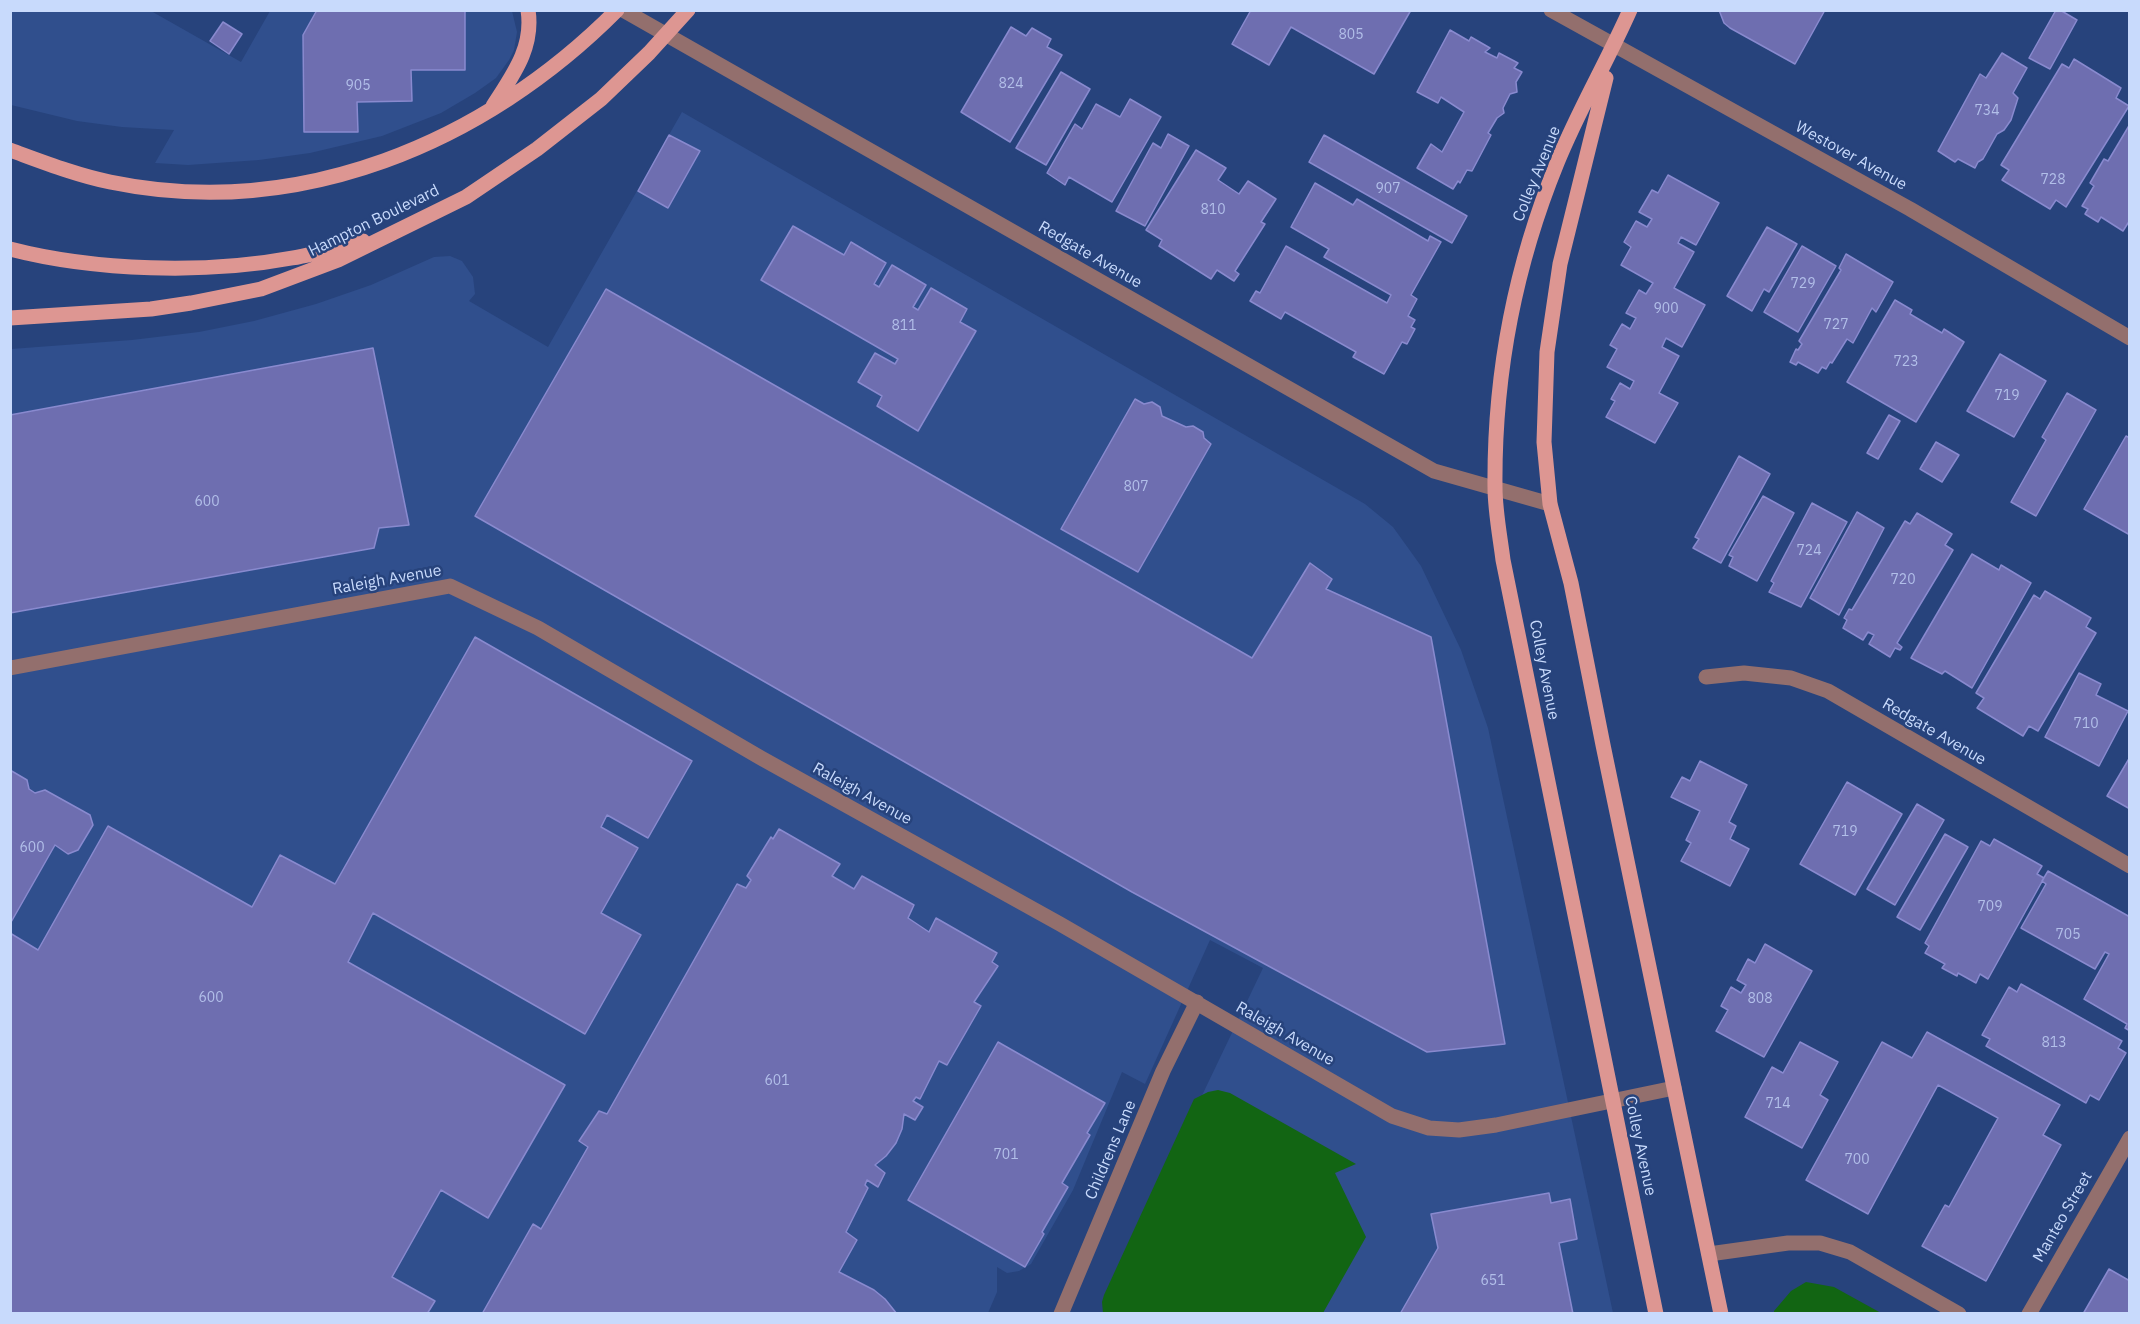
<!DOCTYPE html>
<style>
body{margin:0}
#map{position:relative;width:2140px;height:1324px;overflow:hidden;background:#27437c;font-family:"IBM Plex Sans",sans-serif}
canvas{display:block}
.frame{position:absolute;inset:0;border:12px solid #c8dafc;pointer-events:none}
</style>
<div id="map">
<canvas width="2140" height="1324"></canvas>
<div class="frame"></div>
</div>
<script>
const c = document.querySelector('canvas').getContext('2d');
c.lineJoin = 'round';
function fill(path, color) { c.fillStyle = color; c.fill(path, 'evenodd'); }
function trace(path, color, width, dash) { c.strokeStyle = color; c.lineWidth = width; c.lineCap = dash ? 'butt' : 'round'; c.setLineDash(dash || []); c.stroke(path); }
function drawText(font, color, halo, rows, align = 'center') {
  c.font = font + ' "IBM Plex Sans",sans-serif'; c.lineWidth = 5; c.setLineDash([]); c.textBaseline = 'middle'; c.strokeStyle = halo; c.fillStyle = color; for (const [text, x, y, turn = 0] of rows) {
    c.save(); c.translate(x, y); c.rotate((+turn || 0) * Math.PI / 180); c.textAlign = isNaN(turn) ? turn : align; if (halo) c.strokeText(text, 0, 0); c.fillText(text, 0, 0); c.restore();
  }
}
fill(new Path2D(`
 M11,11H151L241,62L270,11H512L517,32L514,50L509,60L496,78L475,93L441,113L382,136L310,153L259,160L188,165L155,163L174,130L122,127L77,121L11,105Z
 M682,112L1365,504L1393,527L1421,566L1461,650L1488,728L1613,1313H1103L1196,1108L1263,968L1210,940L1145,1084L1122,1072L1073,1190L1031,1264L1019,1271L1007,1273L997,1267V1292L988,1313L11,1314V349L132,340L199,332L254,321L316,304L371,285L434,257L450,256L462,261L473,277L475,294L469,301L548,347Z`), '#304f8d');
fill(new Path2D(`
 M1218,1090L1230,1093L1356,1164L1335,1173L1366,1237L1323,1313H1103L1102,1302L1104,1295L1194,1099L1208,1092Z
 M1806,1282L1834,1287L1881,1313H1774V1311L1791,1291Z`), '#126513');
const building = new Path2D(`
 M317,10H465V70H411L412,101L357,102L358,132H304L303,35Z
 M1251,10H1411L1374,74L1291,27L1269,65L1232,44Z
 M1719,10H1825L1795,64L1730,28L1724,23Z
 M2056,10H2060L2077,20L2050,69L2029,58Z
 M223,22L242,34L229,54L210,41Z
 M1011,27L1026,36L1032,28L1051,39L1047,47L1062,55L1010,142L961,112Z
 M1450,30L1469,41L1471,37L1490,48L1485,52L1497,58L1499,53L1518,63L1514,68L1522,72L1516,82L1517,92L1510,94L1503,108L1504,113L1497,118L1488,133L1491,135L1472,171L1467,170L1460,183L1458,181L1453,189L1417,168L1431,144L1442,152L1464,112L1441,97L1438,103L1417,92Z
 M2002,53L2027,68L2013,93L2018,98L2011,120L2004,130L1997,134L1983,159L1978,162L1975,168L1958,159L1955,162L1938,151L1980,74L1986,78Z
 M2074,59L2121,88L2116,98L2129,106L2066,207L2056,200L2050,209L2002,180L2009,170L2001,165L2062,64L2069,68Z
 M1061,72L1090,89L1046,165L1016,148Z
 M1130,99L1161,117L1112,202L1069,177L1065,185L1047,173L1075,124L1082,129L1096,104L1120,117Z
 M2130,124V220L2123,231L2101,217L2098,222L2085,214L2088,209L2082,206L2094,186L2090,183L2104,159L2108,161Z
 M1168,134L1189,146L1145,226L1116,211L1153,143L1161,148Z
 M669,135L700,151L668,208L638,191Z
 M1324,135L1467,216L1452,243L1309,162Z
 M1196,150L1226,168L1218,180L1239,194L1248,181L1276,199L1261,222L1265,224L1235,271L1239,274L1234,281L1217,270L1211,279L1159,246L1162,240L1146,230Z
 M1668,175L1719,203L1696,245L1681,237L1678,243L1694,252L1674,288L1705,305L1682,347L1666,338L1662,347L1679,356L1659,393L1678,403L1655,443L1606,417L1615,401L1611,399L1620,383L1630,389L1634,381L1607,367L1617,349L1610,345L1622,324L1630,329L1636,318L1626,313L1639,290L1646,294L1653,283L1621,265L1631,247L1624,242L1636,221L1647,227L1652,219L1639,212L1652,190L1658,193Z
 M1315,183L1353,205L1357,199L1428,241L1430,236L1441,242L1411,295L1417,299L1408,316L1415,320L1411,327L1415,329L1407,344L1402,342L1384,374L1353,357L1356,352L1285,312L1281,319L1250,301L1256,291L1260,293L1286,246L1387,303L1391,295L1324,257L1329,249L1291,227Z
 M793,226L844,255L851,242L886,263L874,284L879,287L892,265L926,285L913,307L918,310L931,288L967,309L960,322L976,331L918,431L877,406L882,396L858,382L875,353L895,364L898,359L761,280Z
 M1767,227L1797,244L1769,292L1764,289L1752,311L1727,296Z
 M1802,246L1836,266L1798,332L1764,312Z
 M1846,254L1893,282L1876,312L1872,308L1853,343L1847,339L1832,363L1830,362L1826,369L1822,367L1818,373L1798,362L1796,365L1790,362L1796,349L1798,350L1802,344L1799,341L1841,270L1839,268Z
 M606,289L1252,658L1310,563L1332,579L1326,589L1431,637L1505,1044L1427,1052L1132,892L475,516Z
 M1895,300L1912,310L1910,314L1942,333L1944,329L1964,342L1916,422L1847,382Z
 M373,348L409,525L379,528L374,548L10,613V415Z
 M2000,354L2046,381L2014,437L1967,411Z
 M2067,393L2096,410L2036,516L2011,502L2046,440L2042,437Z
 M1135,399L1144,404L1152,402L1160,407L1162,416L1186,427L1193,426L1203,432L1204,438L1211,444L1138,572L1061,529Z
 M1889,415L1900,421L1878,459L1867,453Z
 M2126,436L2130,438V535L2084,509Z
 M1936,442L1959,455L1942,482L1920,469Z
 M1739,456L1770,474L1721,563L1693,548L1699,539L1695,537Z
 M1763,496L1794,513L1757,581L1729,566L1733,557L1729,555Z
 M1812,503L1847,522L1801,607L1769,592L1774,583L1771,581Z
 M1857,512L1884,528L1839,615L1810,598Z
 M1917,513L1952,534L1945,545L1953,550L1897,643L1902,647L1900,650L1895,648L1890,657L1869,644L1874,635L1868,632L1863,640L1843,628L1847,620L1844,618L1849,609L1852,610L1905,521L1910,524Z
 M1972,554L1999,570L2001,565L2031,583L1972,688L1945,671L1942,674L1911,658Z
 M2045,591L2091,618L2086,627L2096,633L2038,731L2029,726L2023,736L1977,708L1984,698L1976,693L2034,595L2040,599Z
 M475,637L692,761L648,838L607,815L601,827L638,848L601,913L641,935L585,1034L373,913L348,962L565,1085L488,1218L441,1190L392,1277L435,1301L427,1314H10V933L38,950L108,826L252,907L280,855L335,884Z
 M2079,673L2101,684L2096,695L2128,711L2099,766L2045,737Z
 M2130,757V809L2107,796Z
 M1700,761L1747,785L1729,822L1736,826L1730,839L1749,849L1730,886L1681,861L1691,843L1686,840L1700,811L1671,797L1682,777L1690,781Z
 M10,770L27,780L29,789L35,793L45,790L90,815L93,825L78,850L68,854L55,845L10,924Z
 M1847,782L1902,814L1855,895L1800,864Z
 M1917,804L1944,820L1895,905L1867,889Z
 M779,829L840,864L832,876L854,889L862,876L914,905L908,918L929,932L936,918L997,953L992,962L998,966L974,1002L981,1006L947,1065L939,1061L920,1099L916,1097L913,1101L923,1107L915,1120L904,1114L902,1129L896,1143L886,1156L875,1165L885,1173L878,1187L867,1180L865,1185L868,1188L846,1232L857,1240L839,1272L874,1290L885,1299L897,1314H482L533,1224L541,1229L588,1147L579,1141L599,1111L607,1114L737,884L746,888L751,880L747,876L771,837L773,839Z
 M1945,834L1968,847L1920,930L1897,917Z
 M1994,839L2042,866L2037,874L2044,878L1988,979L1980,974L1976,983L1958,973L1957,976L1942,968L1945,964L1925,953L1929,946L1925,943L1981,841L1990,846Z
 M2048,871L2130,917V1031L2125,1028L2127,1024L2084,999L2109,954L2105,952L2095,969L2021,928L2046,884L2042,881Z
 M1765,944L1812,971L1764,1057L1716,1031L1728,1010L1721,1006L1731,987L1741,993L1746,985L1737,980L1748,959L1755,963Z
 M2021,984L2122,1041L2118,1048L2126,1053L2099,1100L2090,1095L2086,1103L1986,1046L1990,1039L1982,1035L2009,987L2017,992Z
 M1927,1032L2060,1105L2043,1135L2061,1145L1986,1281L1922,1246L1945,1205L1949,1207L1998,1118L1938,1085L1868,1214L1806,1180L1882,1042L1912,1058Z
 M998,1042L1105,1103L1087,1133L1090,1135L1062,1183L1068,1187L1042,1232L1044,1234L1025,1267L908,1200Z
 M1800,1042L1838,1062L1820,1095L1828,1100L1802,1148L1745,1117L1772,1067L1783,1073Z
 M1549,1193L1551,1203L1570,1199L1577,1239L1559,1243L1573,1314H1400L1438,1248L1431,1214Z
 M2109,1269L2130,1281V1314H2083Z`);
fill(building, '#6e6eb0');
trace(building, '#898acf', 1.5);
trace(new Path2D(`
 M623,10L1434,471L1550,504
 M1551,10L1910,209L2130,338
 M10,668L450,586L538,628L761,758L1060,924L1392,1116L1429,1128L1459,1130L1496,1125L1674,1088
 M1706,677L1744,673L1791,678L1828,691L2130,866
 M1709,1254L1788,1243H1820L1850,1252L1959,1314
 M1061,1314L1163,1071L1197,1002
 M2029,1314L2130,1138`), '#936f6d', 15);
trace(new Path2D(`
 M1630,10C1607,62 1578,111 1557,163C1515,266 1494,376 1495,487C1495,511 1500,536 1503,560L1656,1314
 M1606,78L1560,264L1547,352L1544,442L1550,504L1571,583L1603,745L1721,1314
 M493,106C512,76 534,48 528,10
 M10,150C43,162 76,175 110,182C298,221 484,144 617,10
 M10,249C95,271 206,274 292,258C316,254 339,247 363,241
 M10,318L151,309L191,303L261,289L338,260L466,197L537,149L601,99L649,53L688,10`), '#dd9692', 15);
drawText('14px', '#b2bfe9', null, [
 ["805",1351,35],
 ["824",1011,84],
 ["905",358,86],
 ["734",1987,111],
 ["728",2053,180],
 ["907",1388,189],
 ["810",1213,210],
 ["729",1803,284],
 ["900",1666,309],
 ["727",1836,325],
 ["811",904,326],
 ["723",1906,362],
 ["719",2007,396],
 ["807",1136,487],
 ["600",207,502],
 ["724",1809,551],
 ["720",1903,580],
 ["710",2086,724],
 ["719",1845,832],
 ["600",32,848],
 ["709",1990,907],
 ["705",2068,935],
 ["600",211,998],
 ["808",1760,999],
 ["813",2054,1043],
 ["601",777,1081],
 ["714",1778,1104],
 ["701",1006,1155],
 ["700",1857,1160],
 ["651",1493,1281]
]);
drawText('16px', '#c8dafc', '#27437c', [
 ["Westover Avenue",1851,156,29],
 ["Colley Avenue",1537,174,-68],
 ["Hampton Boulevard",374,221,-26],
 ["Redgate Avenue",1090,255,30],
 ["Raleigh Avenue",387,580,-10],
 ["Colley Avenue",1544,670,79],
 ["Redgate Avenue",1934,732,30],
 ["Raleigh Avenue",862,794,29],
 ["Raleigh Avenue",1285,1034,30],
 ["Colley Avenue",1640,1146,78],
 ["Childrens Lane",1111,1150,-67],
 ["Manteo Street",2063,1217,-60]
]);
</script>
